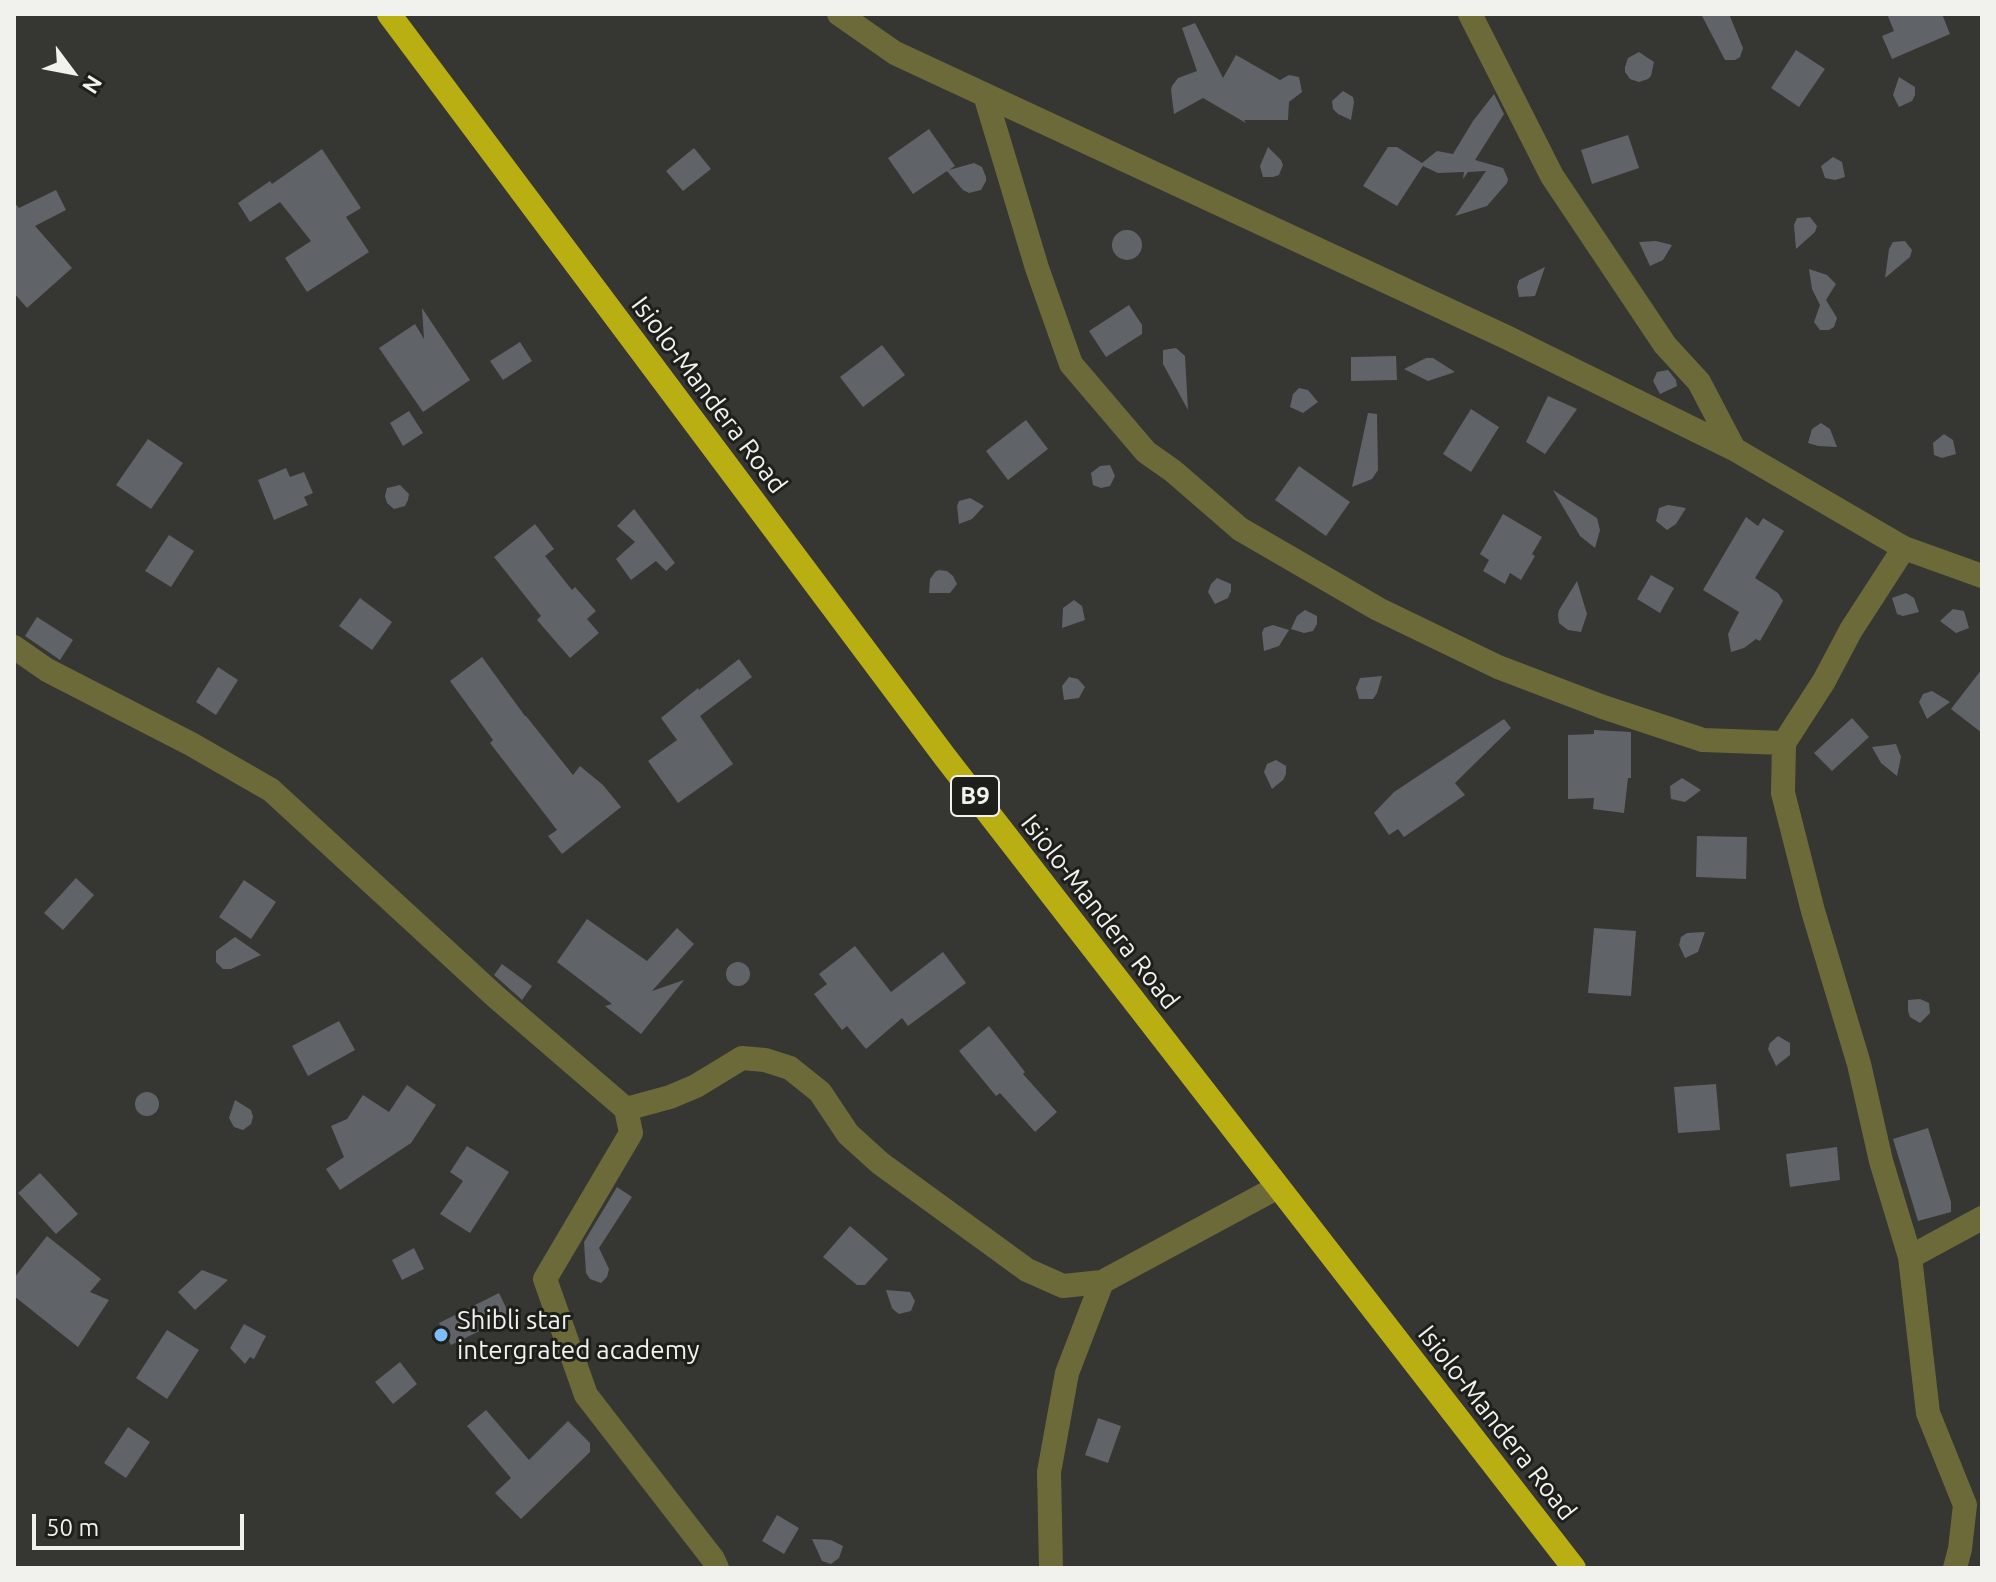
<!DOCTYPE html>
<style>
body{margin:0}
#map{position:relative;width:1996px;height:1582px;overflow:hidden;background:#363632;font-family:Ubuntu,sans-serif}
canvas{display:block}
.frame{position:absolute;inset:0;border:16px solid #f1f1ee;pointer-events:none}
.north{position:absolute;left:32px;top:32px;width:80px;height:80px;-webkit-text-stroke:6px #1e1e1b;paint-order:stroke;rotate:122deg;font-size:22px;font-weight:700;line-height:32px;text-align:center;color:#f1f1ee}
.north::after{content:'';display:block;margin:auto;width:28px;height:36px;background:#f1f1ee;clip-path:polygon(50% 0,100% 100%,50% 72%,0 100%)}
.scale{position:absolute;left:32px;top:1514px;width:212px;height:36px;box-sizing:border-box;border:4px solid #f1f1ee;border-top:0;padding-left:10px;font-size:24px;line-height:28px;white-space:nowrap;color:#f1f1ee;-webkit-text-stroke:6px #1e1e1b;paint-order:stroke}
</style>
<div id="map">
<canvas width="1996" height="1582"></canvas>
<div class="frame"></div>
<div class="north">N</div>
<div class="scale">50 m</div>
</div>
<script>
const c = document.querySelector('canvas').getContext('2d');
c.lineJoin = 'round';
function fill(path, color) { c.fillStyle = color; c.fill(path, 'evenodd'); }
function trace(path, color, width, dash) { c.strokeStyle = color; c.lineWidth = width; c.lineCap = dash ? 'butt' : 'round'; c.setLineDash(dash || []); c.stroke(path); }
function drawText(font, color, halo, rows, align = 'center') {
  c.font = font + ' Ubuntu,sans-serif'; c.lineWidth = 6; c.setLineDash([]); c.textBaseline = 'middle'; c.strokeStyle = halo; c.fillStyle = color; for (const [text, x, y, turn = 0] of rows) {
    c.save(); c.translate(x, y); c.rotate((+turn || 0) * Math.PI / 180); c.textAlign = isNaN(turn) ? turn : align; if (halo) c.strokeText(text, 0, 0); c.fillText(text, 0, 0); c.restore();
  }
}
fill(new Path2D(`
 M1701,14H1729L1743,48L1740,57L1735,60H1725Z
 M1887,14H1942L1950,34L1892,59L1882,36L1894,31Z
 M1195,23L1223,78L1236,55L1280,80L1289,75L1299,77L1302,92L1289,102L1288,120H1244L1246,123L1203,98L1174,114L1171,90L1172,86L1178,78L1197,71L1182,28Z
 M1796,50L1825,69L1799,107L1771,88Z
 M1639,52L1654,62L1651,76L1648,79L1639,82L1630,79L1625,72V67L1628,58Z
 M1899,77L1915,87V95L1912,101L1899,107L1893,95Z
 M1343,91L1353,97L1354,102L1351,120L1338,114L1333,109L1332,101Z
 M1494,94L1504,114L1475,160L1503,168L1508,179L1507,183L1487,206L1455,216L1486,171L1468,172L1463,179L1464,172L1438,173L1423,166L1397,206L1363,186L1388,147H1397L1422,163L1437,151L1453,154L1473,121Z
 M929,129L955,166L949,170L974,163L982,167L986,177V181L981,190L969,193L963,190L947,171L913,194L888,158Z
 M1628,135L1639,168L1592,184L1581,150Z
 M1268,147L1281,160L1283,165L1279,175L1273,177H1263L1260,166Z
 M694,148L711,169L683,191L666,171Z
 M322,149L361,208L346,217L369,252L307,292L285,258L311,241L280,202L250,222L238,203L270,181L272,184Z
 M1833,157L1842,162L1845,177L1835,180L1825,178L1821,166Z
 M56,190L66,210L35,226L72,268L27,308L14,293V202L19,208Z
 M1810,217L1817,226L1815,232L1796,249L1794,225L1797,218Z
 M1112 245a15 15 0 1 1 30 0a15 15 0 1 1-30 0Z
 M1656,241L1672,245L1663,260L1650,266L1639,242Z
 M1905,241L1912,250L1910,257L1885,278L1889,249L1893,242Z
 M1545,267L1535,296L1519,297L1517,287L1519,280Z
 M1809,269L1827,275L1836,284L1826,300L1837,318L1834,327L1829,330H1820L1814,322L1820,305L1812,289Z
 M1129,305L1142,325V334L1106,357L1089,331Z
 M422,308L470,380L423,412L379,348L415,324L424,339Z
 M520,342L532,361L503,380L490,361Z
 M882,345L905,375L863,407L840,377Z
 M1176,348L1185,356L1188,410L1163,364V350Z
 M1396,356L1397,380L1351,381V357Z
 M1426,358H1433L1455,372L1428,381L1404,369Z
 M1668,370L1676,380L1677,386L1660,394L1653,381L1657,372Z
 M1299,388L1308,390L1318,402L1303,413L1290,407L1293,394Z
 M1548,396L1577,409L1545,454L1526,442Z
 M1471,409L1499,427L1471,472L1443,454Z
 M409,411L423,433L403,446L390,423Z
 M1368,413L1377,414L1378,470L1372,479L1352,487Z
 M1026,420L1048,449L1008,480L986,451Z
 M1821,423L1830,429L1837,447L1818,446L1808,443L1812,429Z
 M1944,434L1953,440L1956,454L1942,458L1934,455L1933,443Z
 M148,439L183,463L151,509L116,485Z
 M1110,465L1115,476L1110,486L1101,488L1093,485L1091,473L1100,466Z
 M1299,466L1350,502L1326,536L1275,500Z
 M286,468L290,477L304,472L313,493L304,497L308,505L274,520L258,480Z
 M400,485L409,494L408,500L405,506L394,509L387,503L385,496L387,488Z
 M1553,490L1597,518L1600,530L1595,548L1580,536Z
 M970,498L984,506L972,519L959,524L957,506L959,501Z
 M1668,505L1686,508L1676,524L1667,530L1656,521L1659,508Z
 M634,509L675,563L666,571L656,561L631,580L616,559L635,542L617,526Z
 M1503,514L1542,537L1532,554L1535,556L1521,580L1510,573L1505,584L1483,571L1489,560L1480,554Z
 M1746,517L1758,526L1763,518L1784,531L1755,578L1778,593L1783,601L1760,641L1756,639L1744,648L1731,652L1728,634L1739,612L1703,590Z
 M535,524L554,549L545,556L572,590L575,587L596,611L587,619L599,633L570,658L537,620L541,616L494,557Z
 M169,535L194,551L171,587L145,571Z
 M939,570L947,571L953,576L957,584L950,593H929L930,579L935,572Z
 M1651,575L1674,588L1660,613L1637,599Z
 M1217,578L1231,584V591L1228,598L1215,604L1208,592L1211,584Z
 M1577,581L1587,614L1581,632L1568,630L1564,627L1559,623L1558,615L1559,610Z
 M1906,593L1914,598L1919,612L1903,616L1897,614L1892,598Z
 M360,598L392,622L372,650L339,626Z
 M1074,600L1082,606L1085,620L1062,628L1063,608Z
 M1953,609L1964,611L1969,628L1956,633L1940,621Z
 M1305,610L1317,616V624L1313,631L1304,633L1291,629L1297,616Z
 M37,617L73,640L60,660L25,636Z
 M1273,625L1289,630L1279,646L1264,651L1262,633L1264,628Z
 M482,657L525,716H526L573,775L580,766L603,785L621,807L562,854L548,836L557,830L490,743L493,740L450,681Z
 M739,659L752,677L700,716L733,764L678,803L648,761L677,740L661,718L698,688L699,690Z
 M218,667L238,680L216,715L196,702Z
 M1982,669V733L1951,709Z
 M1382,676L1377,693L1373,699H1359L1356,688L1360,678Z
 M1069,677L1078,679L1085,687L1079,698L1064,700L1062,686Z
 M1932,691L1950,702L1927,719L1919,702L1923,694Z
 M1852,718L1869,737L1832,771L1814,753Z
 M1504,719L1511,728L1455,783L1465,795L1404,837L1398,829L1389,835L1374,813L1394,792Z
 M1594,730L1631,732V778H1628L1624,813L1593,809L1594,798L1568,799V735L1594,734Z
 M1896,744L1901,757L1897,776L1881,763L1872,747Z
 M1276,760L1286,766V774L1283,780L1272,789L1264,772L1267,764Z
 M1682,778L1701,790L1685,802L1671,799L1670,786Z
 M1697,836L1747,837L1746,879L1696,877Z
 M76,878L94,895L63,930L44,913Z
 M244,880L276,902L251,939L219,917Z
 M587,919L647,961L677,928L694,944L652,991L684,980L641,1034L605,1006L612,1004L557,962Z
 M1594,928L1636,931L1631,996L1588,993Z
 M1705,932L1698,952L1685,958L1679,945L1681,937L1687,933Z
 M235,937L261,955L231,969H223L216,962V951Z
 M855,946L891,992L943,952L966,983L908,1026L902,1018L866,1049L847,1026L842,1030L814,994L827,984L819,974Z
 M726 974a12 12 0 1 1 24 0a12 12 0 1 1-24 0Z
 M502,964L532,986L522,1000L494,975Z
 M1920,999L1929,1003L1930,1013L1920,1023L1910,1017L1908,1011V1000Z
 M339,1021L355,1050L308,1076L292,1046Z
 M989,1026L1025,1072L1023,1074L1057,1112L1035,1132L1000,1093L996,1096L959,1051Z
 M1778,1036L1790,1043V1055L1776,1066L1768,1049L1770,1043Z
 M1716,1084L1720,1130L1678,1133L1674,1087Z
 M407,1085L436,1105L411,1143L340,1190L326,1169L344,1157L331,1126L347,1119L363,1095L389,1112Z
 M135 1104a12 12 0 1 1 24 0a12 12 0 1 1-24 0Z
 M235,1100L251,1110L253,1117L251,1124L243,1130L234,1127L229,1118Z
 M1928,1128L1951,1202V1212L1918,1221L1893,1139Z
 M467,1146L509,1172L470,1233L440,1214L463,1181L450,1172Z
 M1837,1147L1840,1180L1790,1187L1786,1154Z
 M40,1173L78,1214L56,1234L18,1193Z
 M617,1187L632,1197L599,1248L609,1269L607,1277L601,1283L590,1279L586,1273L584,1242Z
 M850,1226L888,1259L865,1285H857L823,1257Z
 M47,1236L101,1279L90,1292L109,1300L78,1347L14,1296V1278Z
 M414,1248L424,1269L402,1280L392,1260Z
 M202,1270L228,1280L195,1310L178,1292Z
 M886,1290L910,1292L915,1301L911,1311L899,1314L895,1311L892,1308Z
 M499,1293L510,1316L451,1345L439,1323Z
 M244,1324L266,1336L254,1359L250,1357L245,1364L230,1348Z
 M167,1330L199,1350L167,1399L136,1378Z
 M400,1362L417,1384L393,1404L375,1382Z
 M486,1410L529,1460L568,1421L590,1443V1452L521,1519L495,1493L511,1478L467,1426Z
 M1098,1418L1121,1426L1108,1463L1085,1455Z
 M128,1427L150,1442L126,1478L104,1463Z
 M777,1515L799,1528L784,1554L762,1541Z
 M812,1539L831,1540L843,1546L839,1558L831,1564L822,1561Z`), '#606468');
trace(new Path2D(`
 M839,14L895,53L1506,337L1734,449L1904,548L1982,576
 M1470,14L1552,176L1665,345L1699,382L1734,449
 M985,95L1037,268L1071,364L1146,452L1173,471L1240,529L1378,609L1498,667L1603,707L1703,740L1784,743
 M1904,548L1851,630L1824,681L1784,743L1783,793L1813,911L1859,1064L1881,1161L1910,1257L1928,1413L1965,1505L1960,1549L1955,1568
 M14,647L47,670L191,744L271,790L496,997L626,1109L631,1133L545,1279L586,1395L713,1559L717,1568
 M626,1109L670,1097L696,1086L742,1058L765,1060L790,1068L820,1092L848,1134L880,1163L1027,1270L1063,1286L1102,1282L1278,1187
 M1910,1257L1982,1218
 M1051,1568L1049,1472L1067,1373L1102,1282`), '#6d6a39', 24);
trace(new Path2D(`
 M389,14L945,757L1574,1568`), '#b9af13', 24);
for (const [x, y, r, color] of [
 [441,1335,8,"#7cbef9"]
]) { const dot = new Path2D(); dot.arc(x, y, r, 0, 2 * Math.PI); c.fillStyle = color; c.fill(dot); trace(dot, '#1e1e1b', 3); }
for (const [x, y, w] of [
 [975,796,48]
]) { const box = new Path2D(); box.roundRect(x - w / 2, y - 20, w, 40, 6); c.fillStyle = '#1e1e1b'; c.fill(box); trace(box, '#f1f1ee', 2); }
drawText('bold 24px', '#f1f1ee', null, [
 ["B9",975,796]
]);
drawText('26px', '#f1f1ee', '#1e1e1b', [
 ["Isiolo-Mandera Road",709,395,53],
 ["Isiolo-Mandera Road",1100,912,52],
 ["Isiolo-Mandera Road",1497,1423,52]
]);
drawText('26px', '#f1f1ee', '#1e1e1b', [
 ["Shibli star",457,1320],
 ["intergrated academy",457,1350]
], 'left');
</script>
